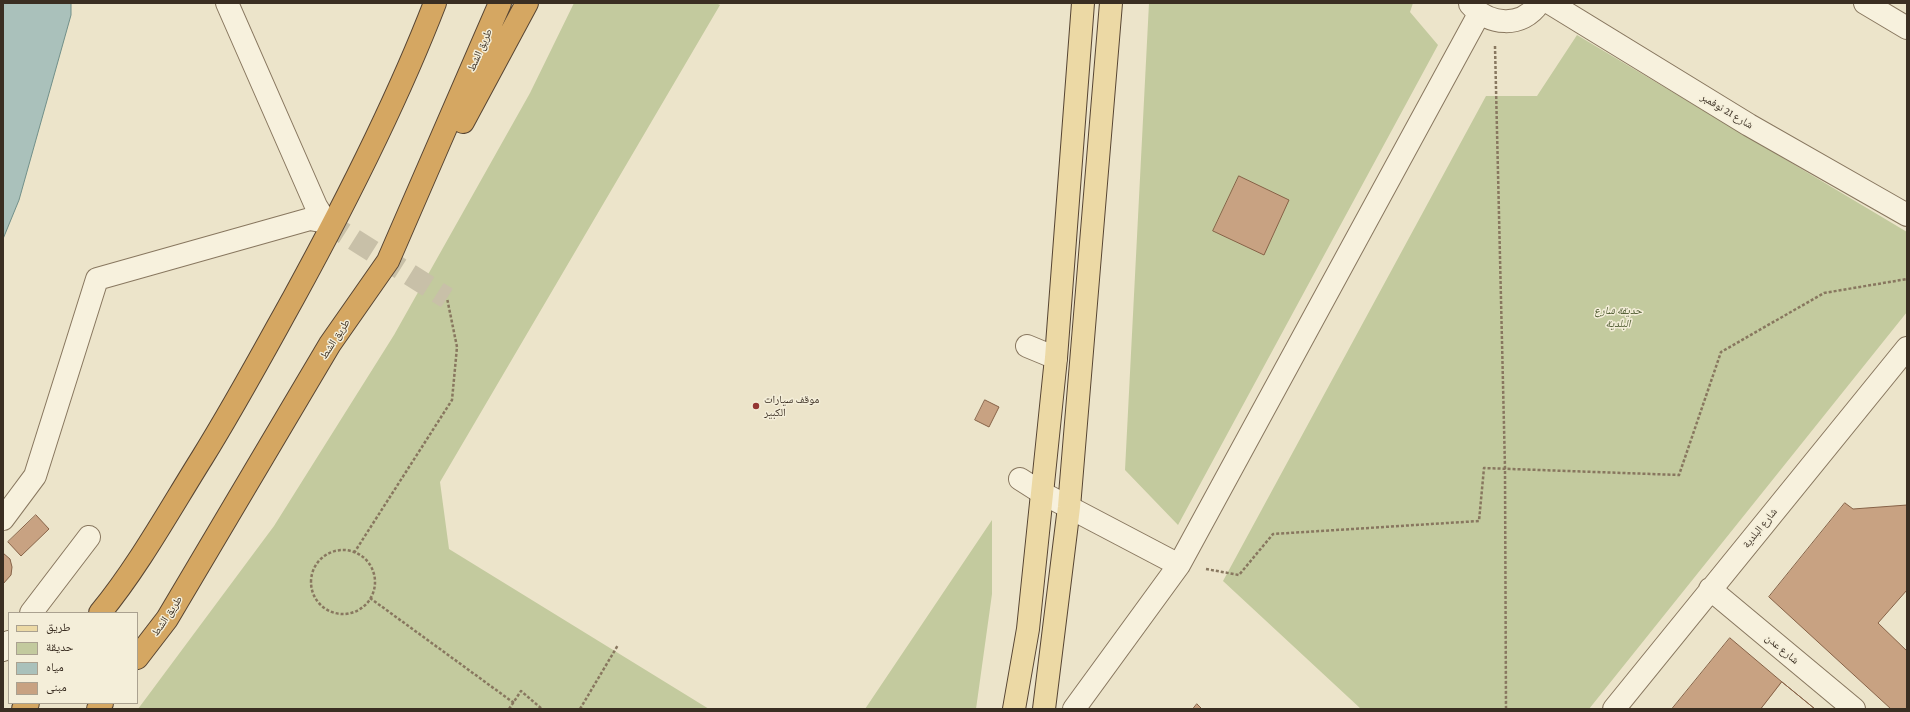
<!DOCTYPE html>
<meta charset="utf-8">
<style>
body{margin:0}
#map{position:relative;width:1910px;height:712px;overflow:hidden;background:#ece4ca;font-family:"Crimson Pro","Noto Naskh Arabic",serif}
canvas{display:block}
.frame{position:absolute;inset:0;border:4px solid #3a2e22;pointer-events:none}
.legend{position:absolute;left:8px;top:612px;width:130px;height:92px;box-sizing:border-box;background:#f4eed9;border:1px solid #aaa190;margin:0;padding:5px 7px;list-style:none;font-size:12px;color:#3a2e22}
.legend li{display:flex;align-items:center;gap:8px;height:20px}
.legend b{width:20px;border:1px solid #aaa190}
</style>
<div id="map">
<canvas width="1910" height="712"></canvas>
<div class="frame"></div>
<ul class="legend">
<li><b style="height:5px;background:#ecd9a5"></b>طريق</li>
<li><b style="height:11px;background:#c3ca9e"></b>حديقة</li>
<li><b style="height:11px;background:#aac1bb"></b>مياه</li>
<li><b style="height:11px;background:#c8a282"></b>مبنى</li>
</ul>
</div>
<script>
const c = document.querySelector('canvas').getContext('2d');
c.lineJoin = 'round';
function fill(path, color) { c.fillStyle = color; c.fill(path, 'evenodd'); }
function trace(path, color, width, dash) { c.strokeStyle = color; c.lineWidth = width; c.lineCap = dash ? 'butt' : 'round'; c.setLineDash(dash || []); c.stroke(path); }
function drawText(font, color, halo, rows, align = 'center') {
  c.font = font + ' "Crimson Pro","Noto Naskh Arabic",serif'; c.lineWidth = 3; c.setLineDash([]); c.textBaseline = 'middle'; c.strokeStyle = halo; c.fillStyle = color; for (const [text, x, y, turn = 0] of rows) {
    c.save(); c.translate(x, y); c.rotate((+turn || 0) * Math.PI / 180); c.textAlign = isNaN(turn) ? turn : align; if (halo) c.strokeText(text, 0, 0); c.fillText(text, 0, 0); c.restore();
  }
}
fill(new Path2D(`
 M574,3H716L720,5L440,482L449,549L709,709H138L274,526L394,335L530,93Z
 M1149,3H1413L1410,12L1438,45L1178,525L1125,470Z
 M1577,35L1907,232V312L1589,709H1361L1223,581L1486,96H1537Z
 M992,520V594L976,709H865Z`), '#c3ca9e');
const water = new Path2D(`
 M3,3H71V15L19,200L3,239Z`);
fill(water, '#aac1bb');
trace(water, '#718f89', 1);
const building = new Path2D(`
 M1239,176L1289,200L1264,255L1213,231Z
 M985,400L999,407L989,427L975,420Z
 M1845,503L1853,509L1907,505V590L1878,623L1907,651V709H1891L1769,597Z
 M36,515L49,529L21,556L8,542Z
 M3,553L10,559L12,567L11,575L3,584Z
 M1730,638L1782,682L1815,709H1672Z
 M1782,682L1815,709H1761Z
 M1197,704L1202,709H1193Z`);
fill(building, '#c8a282');
trace(building, '#866247', 1);
trace(new Path2D(`
 M326,222L447,298`), '#c8c0a8', 22, [22, 11]);
const minor = new Path2D(`
 M227,3L316,206L326,222
 M1550,3L1749,125L1907,215
 M1865,3L1907,28
 M1470,4C1488,25 1522,29 1539,3
 M1027,346L1056,358
 M1020,479L1042,493L1179,565
 M3,519L35,476L97,279L310,219L326,222
 M1710,589L1854,709
 M31,613L89,537
 M3,650L9,642
 M1074,709L1179,565L1479,14
 M1614,709L1907,348`);
const major = new Path2D(`
 M1014,709L1028,629L1056,358L1083,3
 M1044,709L1069,507L1111,3`);
const highway = new Path2D(`
 M463,122L527,3
 M100,613C138,567 170,509 202,458C235,405 264,351 294,297C346,202 396,104 435,3
 M137,658L167,619L330,344L388,261L500,3
 M23,709L28,703
 M98,709L102,703`);
trace(minor, '#88775f', 24);
trace(major, '#574533', 24);
trace(highway, '#574533', 24);
trace(new Path2D(`
 M1495,46L1505,468L1506,709
 M311 582a32 32 0 1 1 64 0a32 32 0 1 1-64 0Z
 M354,553L452,400L457,347L447,298
 M1206,569L1239,575L1273,534L1479,521L1484,468L1679,475L1721,352L1824,293L1907,279
 M370,598L514,703
 M509,709L521,691L542,709
 M580,709L618,645`), '#88775f', 2.5, [3, 2]);
trace(minor, '#f7f1dd', 22);
trace(major, '#ecd9a5', 22);
trace(highway, '#d5a762', 22);
for (const [x, y, r, color] of [
 [756,406,4,"#943633"]
]) { const dot = new Path2D(); dot.arc(x, y, r, 0, 2 * Math.PI); c.fillStyle = color; c.fill(dot); trace(dot, '#f4eed9', 1.5); }
drawText('11px', '#3a2e22', '#f4eed9', [
 ["طريق الشط",480,50,-66],
 ["شارع 21 نوفمبر",1727,111,31],
 ["طريق الشط",335,339,-57],
 ["شارع البلدية",1760,528,-51],
 ["طريق الشط",167,616,-56],
 ["شارع عدن",1782,649,40]
]);
drawText('italic 11px', '#48552a', '#f4eed9', [
 ["حديقة شارع",1618,311],
 ["البلدية",1618,324]
]);
drawText('11px', '#3a2e22', '#f4eed9', [
 ["موقف سيارات",764,400],
 ["الكبير",764,413]
], 'left');
</script>
